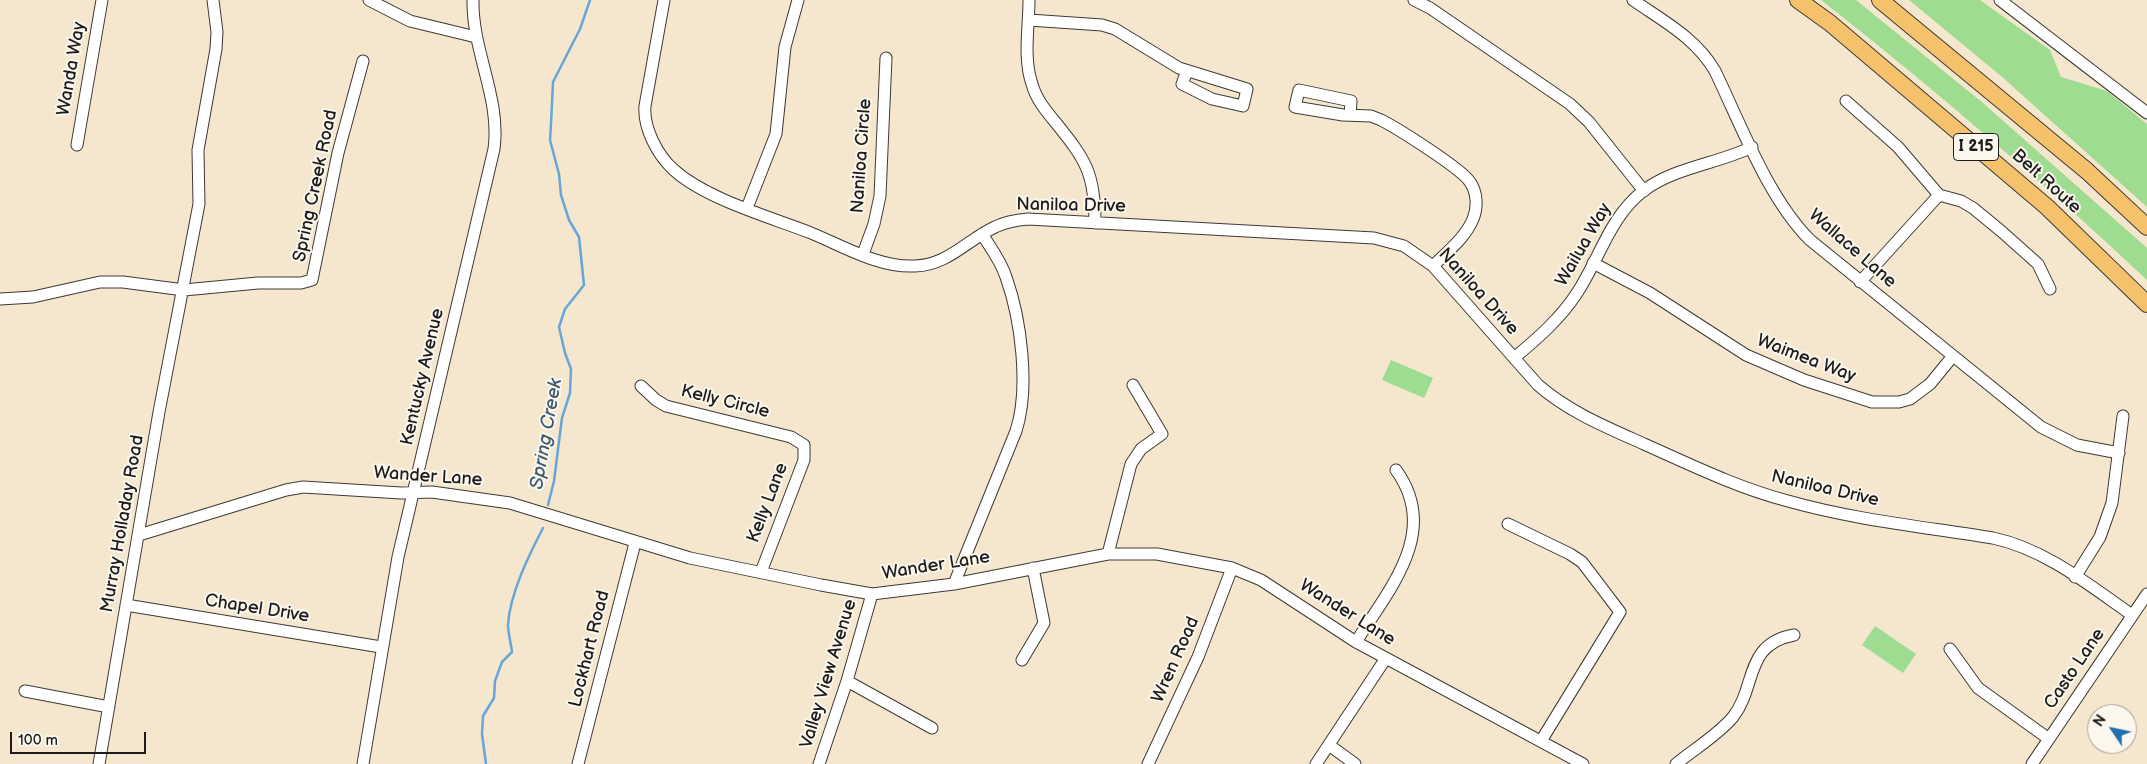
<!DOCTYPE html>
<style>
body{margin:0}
#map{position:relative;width:2147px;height:764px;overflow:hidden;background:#f4e7cd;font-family:"Balsamiq Sans",sans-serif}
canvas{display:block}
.north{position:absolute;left:2087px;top:704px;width:50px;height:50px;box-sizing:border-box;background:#fbf7ec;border:1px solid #a29f99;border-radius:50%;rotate:304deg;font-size:14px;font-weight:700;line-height:20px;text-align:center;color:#1c1c1c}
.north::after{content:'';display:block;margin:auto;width:18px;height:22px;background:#1f6fb2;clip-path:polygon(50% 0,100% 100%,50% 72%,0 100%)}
.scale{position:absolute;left:10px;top:732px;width:136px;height:22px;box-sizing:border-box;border:2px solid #1c1c1c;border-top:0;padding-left:6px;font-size:15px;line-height:18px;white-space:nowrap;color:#1c1c1c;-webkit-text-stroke:4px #fbf7ec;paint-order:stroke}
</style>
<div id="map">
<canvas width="2147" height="764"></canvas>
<div class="north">N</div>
<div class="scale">100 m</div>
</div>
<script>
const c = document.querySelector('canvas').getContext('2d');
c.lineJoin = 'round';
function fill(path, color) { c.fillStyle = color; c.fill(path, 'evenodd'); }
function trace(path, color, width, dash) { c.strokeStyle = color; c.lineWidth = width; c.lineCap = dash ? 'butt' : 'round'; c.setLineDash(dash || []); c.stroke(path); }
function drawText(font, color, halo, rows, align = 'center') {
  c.font = font + ' "Balsamiq Sans",sans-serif'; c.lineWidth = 4; c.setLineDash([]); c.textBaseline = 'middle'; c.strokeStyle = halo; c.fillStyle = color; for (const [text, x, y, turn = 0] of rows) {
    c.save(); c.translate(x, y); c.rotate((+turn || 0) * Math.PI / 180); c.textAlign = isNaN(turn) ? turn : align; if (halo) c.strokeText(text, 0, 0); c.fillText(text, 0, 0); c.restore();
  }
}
fill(new Path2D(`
 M1821,0H1856L1983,103L2147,248V280C2043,182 1933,88 1821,0Z
 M1909,0H1980L2050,50L2061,77L2107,91L2147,124V207L2001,76Z
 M1391,360L1433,378L1424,398L1382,380Z
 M1875,626L1916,654L1903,673L1862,645Z`), '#9ddc91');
trace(new Path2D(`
 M548,505L554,481L562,418L570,393L571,369L565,353L559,327L565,309L584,285L579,237L569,220L561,195L559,174L550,140L551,124L553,82L580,29L590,0
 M486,764L482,734L483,716L494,698L495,681L502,662L512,652C511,643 508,633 508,625C510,593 529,555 543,528`), '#66a6d9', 2.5);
const minor = new Path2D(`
 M369,0L410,21L476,37
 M664,0L645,106C643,128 658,156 674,170C706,199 770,217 811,233C843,246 879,268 915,266C948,265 967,240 995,227C1005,222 1016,220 1028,219L1374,238L1404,246L1433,266L1538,385C1569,412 1606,427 1644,444C1691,465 1738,488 1788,501C1855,520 1925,527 1993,538C2045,549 2089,585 2132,615
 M1029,0C1029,27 1023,58 1032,84C1036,99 1046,111 1056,123C1086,160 1095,174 1095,223
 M1414,0L1430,8L1570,104L1589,122L1644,191
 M1633,0C1663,21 1696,38 1715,71C1741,125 1768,198 1810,240L2041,427L2077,445L2119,453
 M2000,0L2147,113
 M1029,20L1102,25L1115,29L1179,68L1247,89L1243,106L1212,99L1182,84L1187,71
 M1846,101L1898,147L1939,195
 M1350,115L1351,101L1299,90L1295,107L1343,115L1371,116L1381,120C1397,128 1462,169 1470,182C1477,192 1478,207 1473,219C1466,237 1447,252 1433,266
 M77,145L102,0
 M1939,195L1961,201L1973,208L2001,231L2038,264L2050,289
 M747,208L776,134L785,47L798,0
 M863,254L874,224L880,196L886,58
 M1593,263L1650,293L1746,355L1804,380L1872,402H1899L1910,399L1930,384L1953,356
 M1860,282L1939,195
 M0,299L33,297L100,282H123L184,290L258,283H301L312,280L338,153L363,61
 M1514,358C1538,338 1560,319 1577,293C1600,258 1609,218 1643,191C1675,167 1717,164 1752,147
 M641,386L656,400L666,406L791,437L804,445V460L761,572
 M1508,524L1570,554L1582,562L1620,612L1541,741
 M139,535L286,490L303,487L401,493L432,492L510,503L690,558L821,585L872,594L954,584L1108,554H1157L1232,568L1261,580L1356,642L1583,764
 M1108,554L1131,464L1141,449L1162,434L1133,385
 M2075,577L2100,537L2112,503L2123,416
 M954,584L1016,431C1030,388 1021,319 1006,277C1001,261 990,247 982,234
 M126,605L381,647
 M1356,642C1389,589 1441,532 1396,470
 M1950,649L1978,688L2049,739
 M1022,660L1044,623L1033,568
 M847,681L932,728
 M25,691L109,707
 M1329,745L1355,764
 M99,764L159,412L199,204L198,150L216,49L217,32L213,0
 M363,764L398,557L494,149C501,98 472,51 473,0
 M578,764L635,543
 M819,764L847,681L872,594
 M1148,764L1198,657L1232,568
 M1316,764L1386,658
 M1676,764C1694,749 1718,735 1733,717C1757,686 1744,644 1794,635
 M2032,764L2147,594`);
const highway = new Path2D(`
 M1798,0L1830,23L2047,207L2147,304
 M1880,0L2087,171L2147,227`);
trace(minor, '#3c3a37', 13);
trace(highway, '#3c3a37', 18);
trace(minor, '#fff', 11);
trace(highway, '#f6c16b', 16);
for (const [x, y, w] of [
 [1976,147,45]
]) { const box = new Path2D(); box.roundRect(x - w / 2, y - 13.5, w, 27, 4); c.fillStyle = '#fbf7ec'; c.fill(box); trace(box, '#1c1c1c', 1); }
drawText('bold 16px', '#1c1c1c', null, [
 ["I 215",1976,147]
]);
drawText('18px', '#1c1c1c', '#fbf7ec', [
 ["Wanda Way",72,69,-80],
 ["Naniloa Circle",862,156,-86],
 ["Belt Route",2046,182,42],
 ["Spring Creek Road",316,186,-78],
 ["Naniloa Drive",1071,206,1],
 ["Wailua Way",1584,245,-60],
 ["Wallace Lane",1852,249,41],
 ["Naniloa Drive",1478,292,48],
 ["Waimea Way",1806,359,21],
 ["Kentucky Avenue",423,377,-77],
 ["Kelly Circle",725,402,14],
 ["Wander Lane",428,477,4],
 ["Naniloa Drive",1825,489,13],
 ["Kelly Lane",768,503,-69],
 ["Murray Holladay Road",123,524,-80],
 ["Wander Lane",936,566,-9],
 ["Chapel Drive",257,609,9],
 ["Wander Lane",1347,613,32],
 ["Lockhart Road",590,649,-76],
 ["Wren Road",1176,660,-66],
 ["Casto Lane",2075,669,-56],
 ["Valley View Avenue",829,674,-73]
]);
drawText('italic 19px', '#3d5a71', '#fbf7ec', [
 ["Spring Creek",547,434,-80]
]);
</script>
